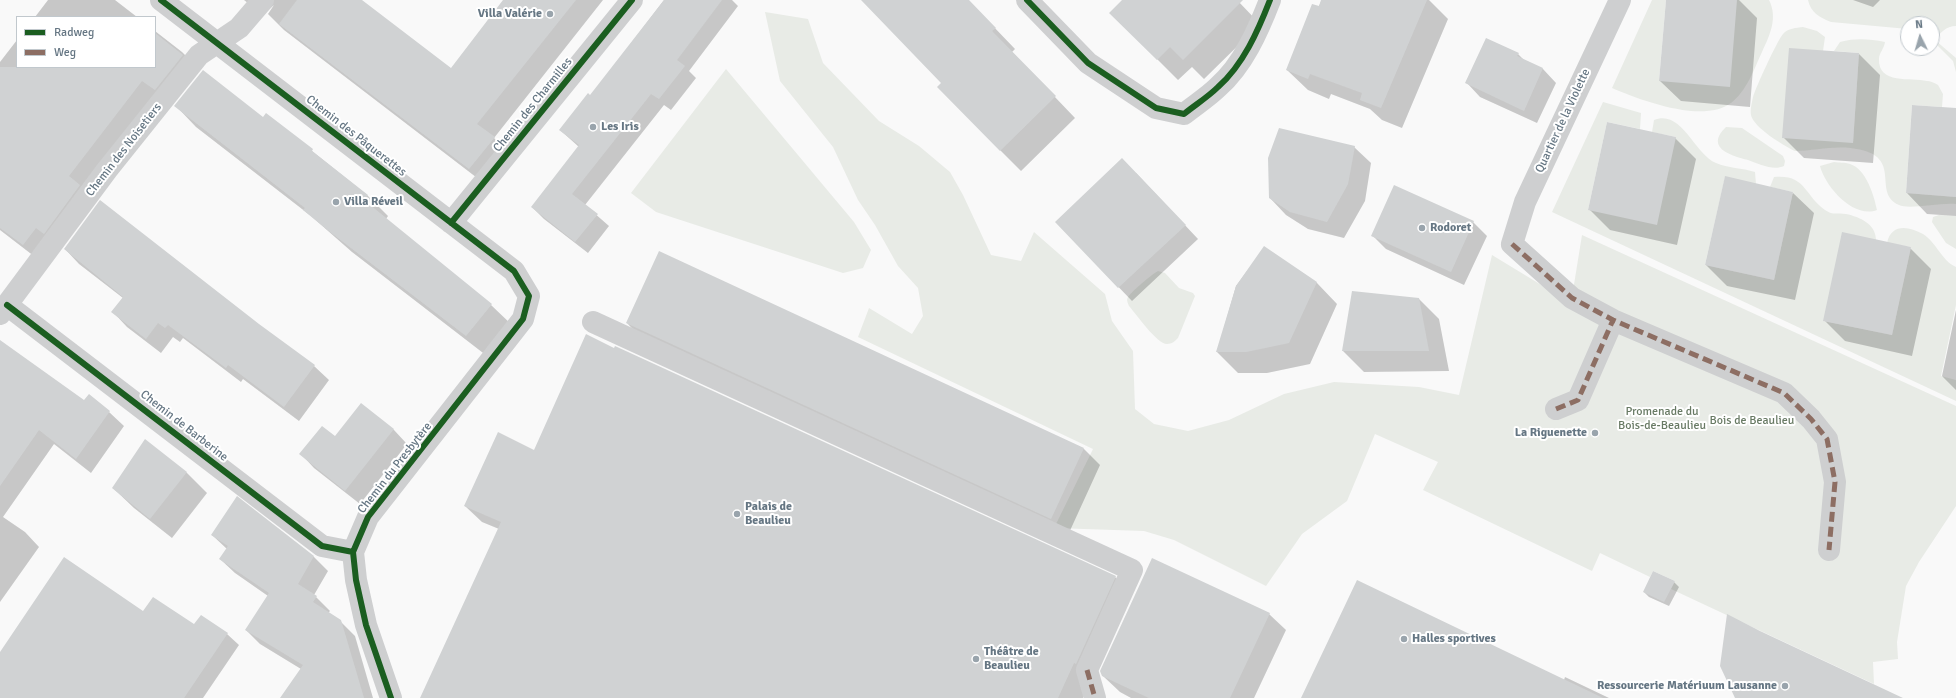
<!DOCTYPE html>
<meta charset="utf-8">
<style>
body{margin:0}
#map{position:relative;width:1956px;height:698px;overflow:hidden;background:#f9f9f9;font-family:Signika,sans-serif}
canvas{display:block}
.legend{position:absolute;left:16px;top:16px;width:140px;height:52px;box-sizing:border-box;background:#fff;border:1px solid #c1c8cd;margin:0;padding:5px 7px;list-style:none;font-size:12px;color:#657683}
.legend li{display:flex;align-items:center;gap:8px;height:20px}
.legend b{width:20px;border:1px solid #c1c8cd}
.north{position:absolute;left:1900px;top:16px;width:40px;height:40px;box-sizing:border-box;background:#fff;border:1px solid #c1c8cd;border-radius:50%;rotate:355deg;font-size:11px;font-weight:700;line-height:16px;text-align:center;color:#657683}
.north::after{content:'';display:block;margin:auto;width:14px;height:18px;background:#99a4ac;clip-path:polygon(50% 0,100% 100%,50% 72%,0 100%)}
</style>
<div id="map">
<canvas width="1956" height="698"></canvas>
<ul class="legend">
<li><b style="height:5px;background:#1b5e20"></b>Radweg</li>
<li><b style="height:5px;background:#8d6e63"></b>Weg</li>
</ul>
<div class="north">N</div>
</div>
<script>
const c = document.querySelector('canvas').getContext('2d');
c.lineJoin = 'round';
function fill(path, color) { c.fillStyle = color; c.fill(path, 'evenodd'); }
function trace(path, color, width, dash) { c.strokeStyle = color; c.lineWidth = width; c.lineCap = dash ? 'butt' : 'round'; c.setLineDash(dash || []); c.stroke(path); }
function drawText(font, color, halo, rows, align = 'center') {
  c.font = font + ' Signika,sans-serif'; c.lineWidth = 4; c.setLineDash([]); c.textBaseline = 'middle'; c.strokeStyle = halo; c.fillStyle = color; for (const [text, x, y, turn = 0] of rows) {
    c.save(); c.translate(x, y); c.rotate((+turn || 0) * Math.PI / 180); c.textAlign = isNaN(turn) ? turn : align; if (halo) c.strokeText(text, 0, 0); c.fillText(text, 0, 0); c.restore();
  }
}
fill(new Path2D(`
 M1652,0H1666L1659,81L1737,0H1769C1778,18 1770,35 1762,52C1754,69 1747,91 1731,103C1703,124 1640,100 1612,88Z
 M1808,0H1956V26C1946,26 1940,33 1935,40L1956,58V72L1953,61L1932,40V24H1908V29L1831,22C1819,17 1811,13 1808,0Z
 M765,12L808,19L823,63L879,121L919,146L950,172L963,195L991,255L1021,261L1034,232L1105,294L1112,321L1133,351L1135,409L1154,424L1188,431L1229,420L1284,394L1334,382L1419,387L1459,395L1492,255L1571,303L1582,235L1956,406V506L1919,562L1906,586L1897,642L1898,659L1873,662L1874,684L1671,589L1675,581L1653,571L1650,577L1600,553L1592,571L1423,490L1438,462L1375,434L1347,501L1302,534L1266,586L1174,540L1144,531L1054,528L1093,449L858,337L869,308L912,334L923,316L918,288L898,266L875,225L858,200L833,147L780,81Z
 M1803,27L1817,31L1825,37L1823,51L1853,143L1859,53L1834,51L1840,42C1856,38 1869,39 1885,42C1884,49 1879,53 1879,59C1878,85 1911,77 1927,81C1930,81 1935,83 1938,85L1943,94L1942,107L1912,105L1906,193L1956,197V204C1942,202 1909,210 1899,205C1870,192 1907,154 1850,148C1832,146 1813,151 1795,151C1784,146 1753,127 1751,115C1750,110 1752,102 1753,97C1756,87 1777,41 1783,34C1788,28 1796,28 1803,27Z
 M726,69L854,222L871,250L863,268L843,273L656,212L631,193Z
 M1603,102L1641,113L1640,129L1607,122L1588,210L1676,137L1652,132L1654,120C1682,109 1694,154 1716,163C1728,168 1742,168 1755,172L1756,184L1725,177L1705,265L1774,280L1793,192L1770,187L1774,177C1806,174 1804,195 1825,210C1834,216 1837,212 1846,214C1860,217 1876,224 1876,240L1824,321L1892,335L1911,247L1887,243C1891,223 1909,226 1923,234C1937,243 1941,260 1956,267V305L1941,376L1956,380V401L1552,212Z
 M1726,127L1742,128L1783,156L1785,161L1784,166C1773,171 1759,164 1748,160C1732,156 1704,148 1726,127Z
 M1834,162C1839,163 1845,162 1850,164C1866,169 1874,195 1877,210C1853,219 1825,186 1820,166Z
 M1939,215L1956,216V249L1946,243L1932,222L1933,217Z
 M1158,271L1165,273L1179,288L1193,293L1195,296L1178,338C1175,341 1172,344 1167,344C1157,344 1136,314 1129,306C1128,303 1126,300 1128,297C1132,291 1152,274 1158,271Z`), '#e8ebe6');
fill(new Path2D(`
 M48,0H115L137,17H35Z
 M244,0H360L451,69L505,0H603L494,138L510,153L485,184L284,30L268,14L274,5L263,15Z
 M664,0H732L738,6L689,71L696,78L671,110L664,105L585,205L609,226L588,253L544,219L532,207L579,147L560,130L591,96Z
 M862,0H968L1015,49L1012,52L1075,118L1021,171L1000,150L943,83Z
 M1123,0H1237L1260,24L1204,79L1192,67L1178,80L1111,13Z
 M1322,0H1429L1448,19L1402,128L1382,120L1370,109L1331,94L1329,99L1308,90L1287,70Z
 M1667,0H1739L1757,18L1750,107L1681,101L1660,81Z
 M1853,0H1880L1873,7Z
 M155,31L182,52L198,68L39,260L0,230V62L17,40V67H155Z
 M1518,54L1524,60L1543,69L1556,83L1537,123L1480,97L1467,83Z
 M1859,54L1880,75L1873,163L1804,158L1783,137Z
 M176,106L264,119L267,115L367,195L388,216L386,219L491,305L512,325L487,356L352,252L311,216L196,127Z
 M1913,106L1956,109V216L1927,214L1907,193Z
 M1675,138L1696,159L1677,245L1610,230L1589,209Z
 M1354,147L1371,163L1365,201L1344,238L1308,229L1286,215L1270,198Z
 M1136,173L1198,239L1132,301L1056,222Z
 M1793,193L1814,213L1795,300L1727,286L1706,265Z
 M1473,222L1487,236L1464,285L1386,249L1372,235Z
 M1264,248L1317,283L1337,304L1310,364L1267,373H1238L1217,352L1236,286Z
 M1910,248L1931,269L1912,356L1845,341L1824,320Z
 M65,249L258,325L314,366L329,380L299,421L243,379L241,382L183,338L180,342L173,337L161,353L127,327L113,312L123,298L79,264Z
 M1419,299L1439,319L1449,371L1364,372L1343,351Z
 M1956,310V390L1942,376Z
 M627,323L1084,449L1100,465L1068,535L643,340Z
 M0,341L84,402L109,412L124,426L91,473L54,444L3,517L25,532L39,547L0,602Z
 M361,405L394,430L407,444L360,504L314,468L301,454L335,438Z
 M145,440L187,473L207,493L172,538L134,508L113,488Z
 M535,451L1115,577L1132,594L1083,698H421L499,529L482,522L465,506Z
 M237,498L314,557L328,571L314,595L330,611L328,613L340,621L355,636L373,698H282L301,669L260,644L246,630L268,596L235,573L220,559L227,549L212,535Z
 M1674,582L1679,587L1669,606L1649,597L1644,592Z
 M1269,614L1286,630L1254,698H1131L1120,692L1103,676Z
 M195,626L227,634L239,645L203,698H0V653Z
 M1565,677L1609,698H1302L1564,680Z`), '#0003');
fill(new Path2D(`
 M297,0H362L451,68L503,0H576L477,124L495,137L469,169L279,24Z
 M664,0H722L677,60L685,66L659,99L651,94L572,194L598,214L575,242L531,207L579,145L559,130L588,93L590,95Z
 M861,0H969L996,28L992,31L1056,96L1000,151L937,87L941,83Z
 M1122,0H1243L1183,60L1170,47L1157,60L1109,13Z
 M1321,0H1427L1381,108L1360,100L1362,93L1310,74L1308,79L1286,70L1312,4L1319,6Z
 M1666,0H1737L1730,87L1659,81Z
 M155,33L183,55L155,90L142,81L69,176L80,185L44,234L36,228L23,245L0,228V67H155Z
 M1486,38L1519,53L1517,56L1543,68L1524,111L1465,83Z
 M1789,48L1859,53L1853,143L1782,138Z
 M203,70L263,117L266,113L313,149L312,151L368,195L364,200L492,304L466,336L330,232L303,210L305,208L174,106Z
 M1912,105L1956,108V197L1906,193Z
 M1607,122L1676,137L1657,225L1588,210Z
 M1279,128L1355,146L1348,184L1327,222L1290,212L1269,198L1268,158Z
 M1122,158L1186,225L1118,288L1055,222Z
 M1725,176L1793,192L1774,280L1705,265Z
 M1394,185L1474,221L1451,272L1371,236Z
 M100,200L259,324L315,365L284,407L228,365L226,368L168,325L165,328L158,323L146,339L111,312L123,297L64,249Z
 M1842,232L1911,247L1892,335L1823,321Z
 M1264,246L1317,282L1289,343L1246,352H1216L1236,286Z
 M659,251L1084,448L1051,519L626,323Z
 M1352,291L1419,298L1429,351H1342Z
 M586,334L614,348L615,346L1116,576L1076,664L1074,663L1058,698H420L501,522L464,506L498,432L534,450Z
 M0,340L84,400L89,394L110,411L76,459L39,430L0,486Z
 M361,403L394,429L345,491L299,454L322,426L335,436Z
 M145,439L187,472L150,519L112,488Z
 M237,496L314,556L298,584L317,596L313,602L341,620L364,698H280L303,665L245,630L269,593L219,559L228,546L211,535Z
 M64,557L143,611L153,597L194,624L201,615L228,633L184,698H0V652Z
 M1152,558L1270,613L1230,698H1149L1102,676L1100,671Z
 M1653,571L1675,581L1664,602L1643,592Z
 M1357,580L1603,698H1301Z
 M1727,614L1760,631L1903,698H1735L1720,666Z`), '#d0d2d3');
trace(new Path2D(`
 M161,0L514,271L529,296L523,319L368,517L353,552L356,580L366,625L391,698
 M1027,0L1088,63L1156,108L1184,114C1195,105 1208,97 1218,87C1243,65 1258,31 1270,0
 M1620,0L1525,202L1512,244L1572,298L1613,320L1784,393L1811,419L1827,439L1835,482L1829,550
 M451,223L632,0
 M7,305L322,546L353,552
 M0,314L107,170L199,55L239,28L263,0
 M593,322L1132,570L1087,670L1095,698
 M1556,409L1578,400L1613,320`), '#cecfd0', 22);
trace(new Path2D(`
 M1512,244L1572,298L1613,320L1784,393L1811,419L1827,439L1835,482L1829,550
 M1556,409L1578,400L1613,320
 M1087,670L1095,698`), '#8d6e63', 5, [10, 5]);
trace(new Path2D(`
 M161,0L514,271L529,296L523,319L368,517L353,552L356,580L366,625L391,698
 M1027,0L1088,63L1156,108L1184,114C1195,105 1208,97 1218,87C1243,65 1258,31 1270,0
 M451,223L632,0
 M7,305L322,546L353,552`), '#1b5e20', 6);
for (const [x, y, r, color] of [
 [550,14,4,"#99a4ac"],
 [593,127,4,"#99a4ac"],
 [336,202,4,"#99a4ac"],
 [1422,228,4,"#99a4ac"],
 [1595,433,4,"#99a4ac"],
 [737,514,4,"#99a4ac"],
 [1404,639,4,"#99a4ac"],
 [976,659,4,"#99a4ac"],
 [1785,686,4,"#99a4ac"]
]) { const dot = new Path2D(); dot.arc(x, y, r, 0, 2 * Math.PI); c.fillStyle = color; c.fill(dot); trace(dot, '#fff', 1.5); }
drawText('bold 12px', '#657683', '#fff', [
 ["Villa Valérie",542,14,"right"],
 ["Les Iris",601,127],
 ["Villa Réveil",344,202],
 ["Rodoret",1430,228],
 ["La Riguenette",1587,433,"right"],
 ["Palais de",745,507],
 ["Beaulieu",745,521],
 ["Halles sportives",1412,639],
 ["Théâtre de",984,652],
 ["Beaulieu",984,666],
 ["Ressourcerie Matériuum Lausanne",1777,686,"right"]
], 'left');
drawText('12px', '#657683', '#fff', [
 ["Chemin des Charmilles",533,105,-51],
 ["Quartier de la Violette",1563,121,-65],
 ["Chemin des Pâquerettes",356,136,38],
 ["Chemin des Noisetiers",124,150,-52],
 ["Chemin de Barberine",184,426,38],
 ["Chemin du Presbytère",395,468,-52]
]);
drawText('12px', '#687a64', '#fff', [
 ["Promenade du",1662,412],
 ["Bois-de-Beaulieu",1662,426],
 ["Bois de Beaulieu",1752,421]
]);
</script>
